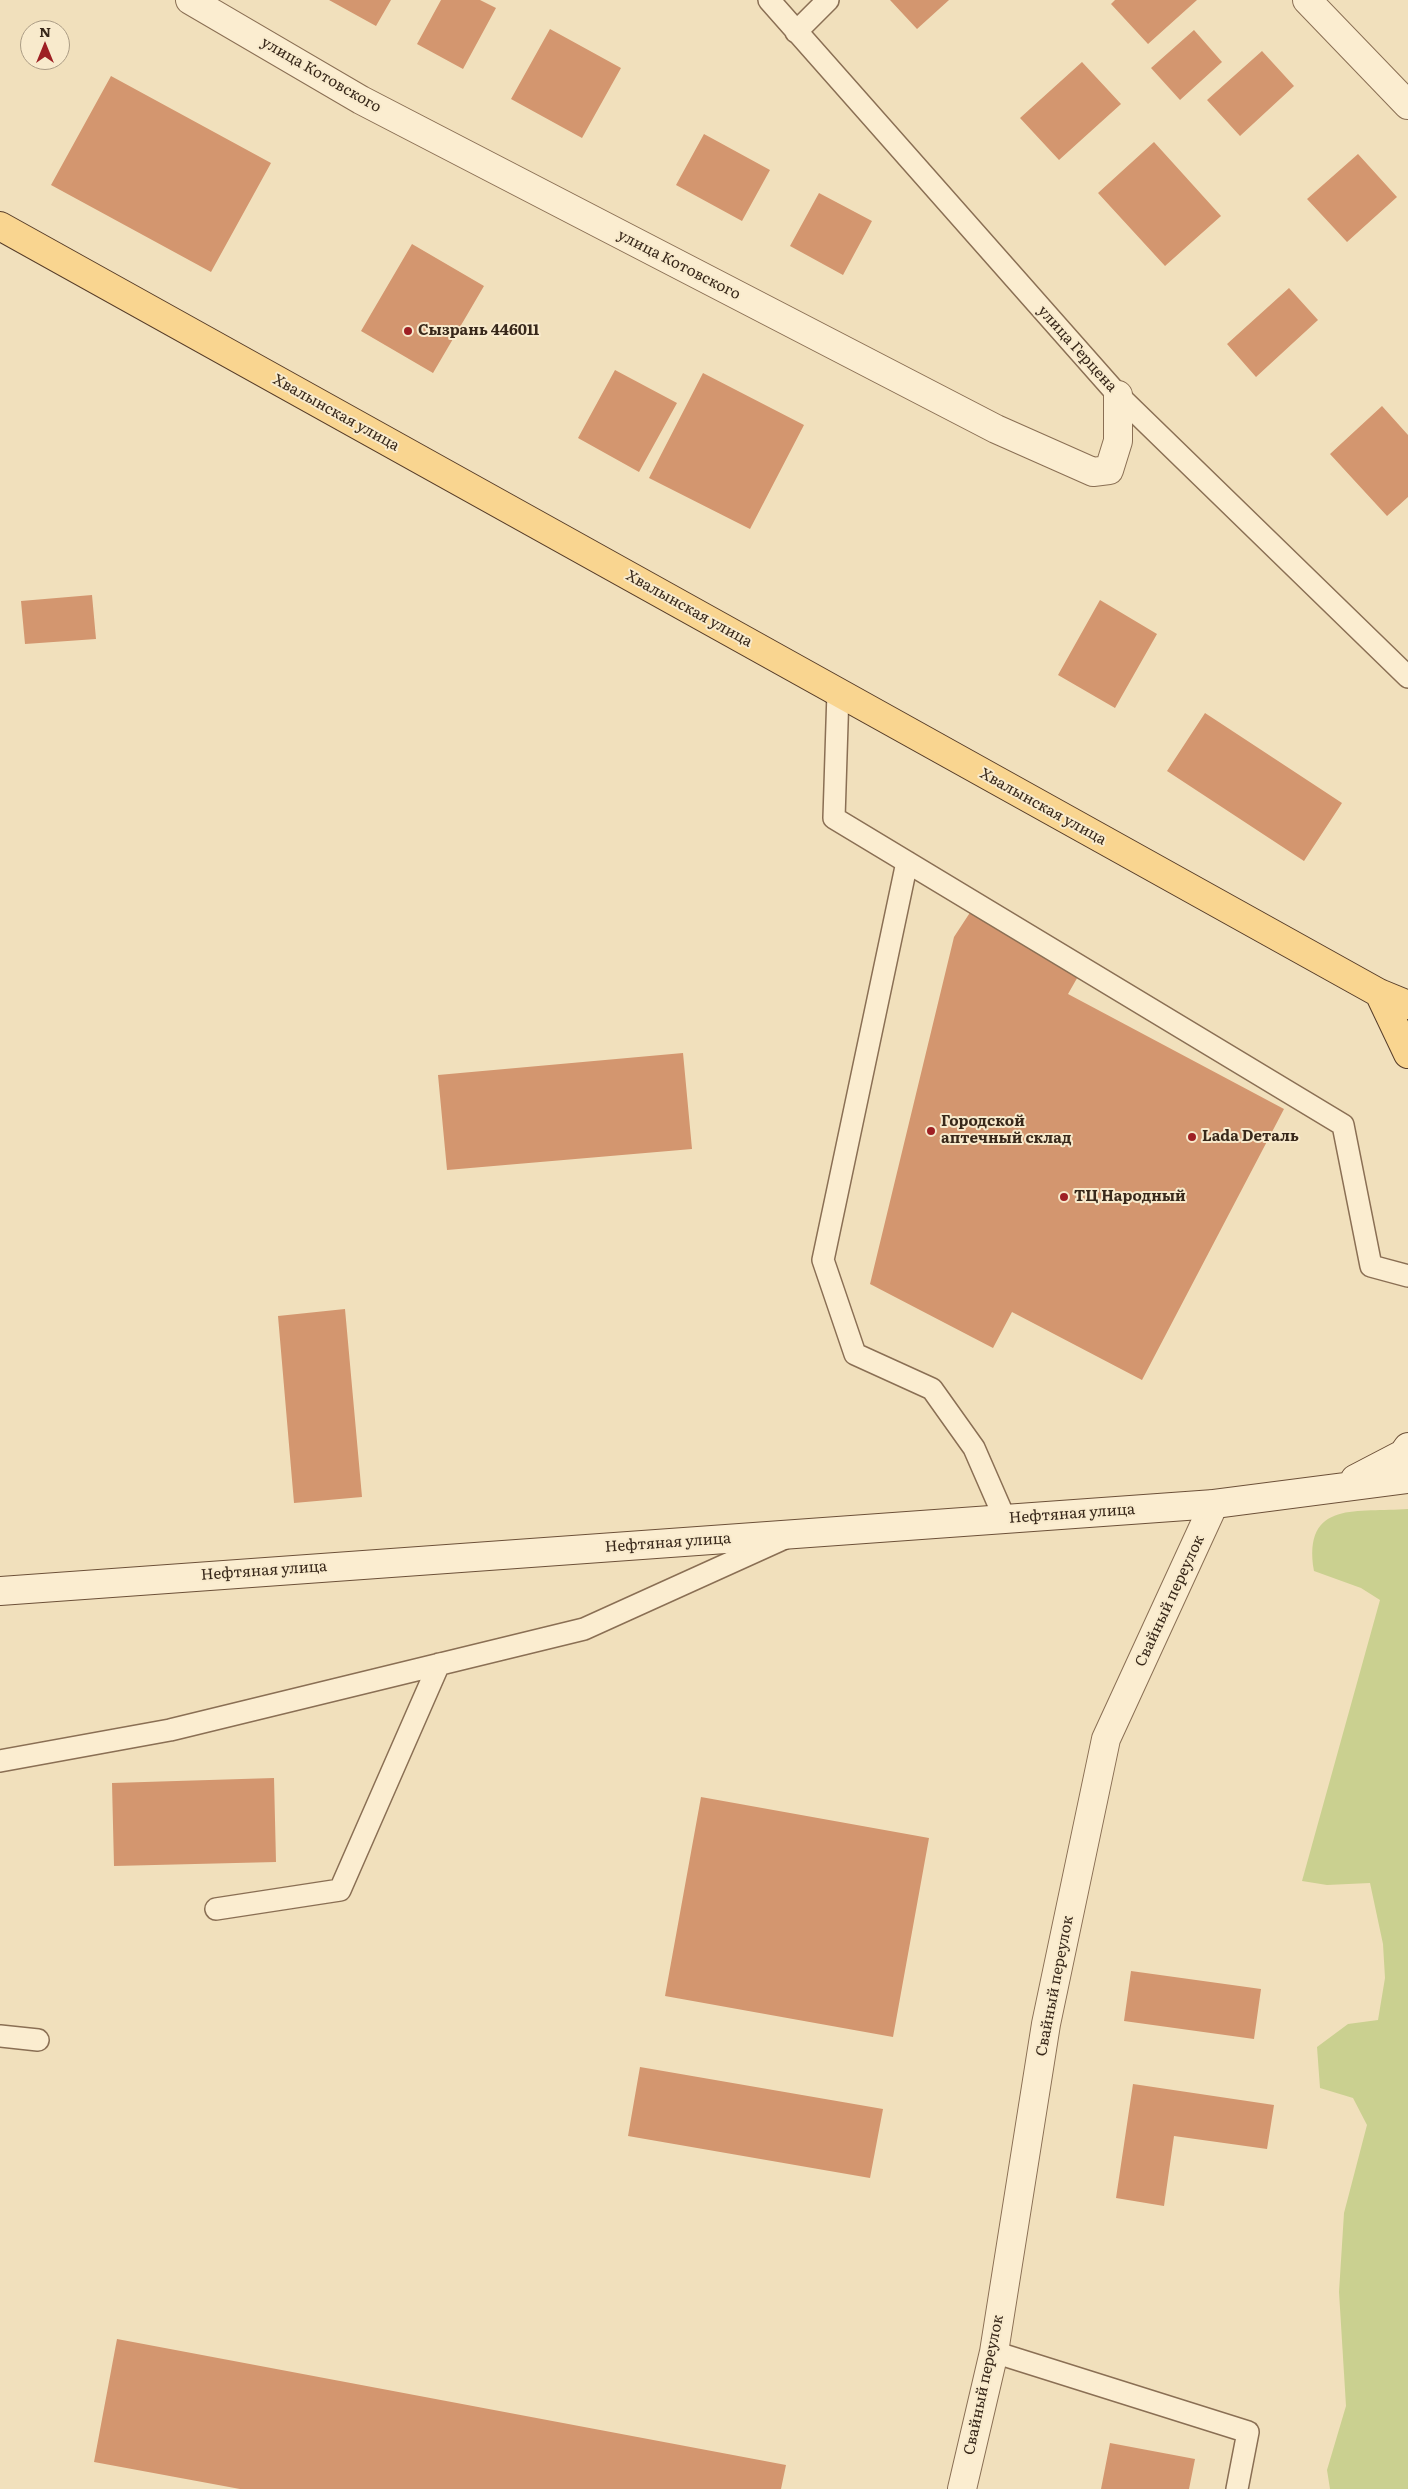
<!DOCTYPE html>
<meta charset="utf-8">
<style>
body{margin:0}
#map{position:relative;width:1408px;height:2489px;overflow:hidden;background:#f1e0bc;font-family:Literata,serif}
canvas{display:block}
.north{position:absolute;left:20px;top:20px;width:50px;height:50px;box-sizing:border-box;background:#f8eacc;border:1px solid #ab9c85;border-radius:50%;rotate:0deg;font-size:14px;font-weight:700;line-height:20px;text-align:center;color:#38281a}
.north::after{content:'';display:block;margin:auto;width:18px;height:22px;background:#9e2024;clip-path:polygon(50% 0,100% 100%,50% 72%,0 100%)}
</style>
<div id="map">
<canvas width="1408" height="2489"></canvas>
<div class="north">N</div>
</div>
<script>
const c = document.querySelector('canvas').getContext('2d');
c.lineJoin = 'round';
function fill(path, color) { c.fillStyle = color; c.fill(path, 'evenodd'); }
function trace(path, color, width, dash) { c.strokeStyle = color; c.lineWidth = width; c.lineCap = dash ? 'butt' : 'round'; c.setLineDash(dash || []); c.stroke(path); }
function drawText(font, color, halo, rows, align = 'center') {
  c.font = font + ' Literata,serif'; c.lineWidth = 4; c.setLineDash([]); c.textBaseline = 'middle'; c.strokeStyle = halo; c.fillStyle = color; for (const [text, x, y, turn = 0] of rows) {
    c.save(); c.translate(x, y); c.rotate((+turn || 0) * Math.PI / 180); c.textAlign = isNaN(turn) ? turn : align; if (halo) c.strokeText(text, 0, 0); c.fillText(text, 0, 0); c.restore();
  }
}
fill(new Path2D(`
 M1408,1509V2489H1330L1327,2470L1346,2406L1339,2292L1344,2213L1367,2125L1353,2098L1320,2088L1317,2047L1348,2024L1378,2020L1385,1978L1383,1944L1370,1883L1327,1885L1302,1881L1380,1600L1361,1588L1314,1571C1302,1499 1359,1513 1408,1509Z`), '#cad090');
fill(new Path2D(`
 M329,0H391L376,26Z
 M441,0H480L496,8L463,69L417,44Z
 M890,0H949L917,29Z
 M1115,0H1197L1148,44L1111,4Z
 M550,29L621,68L582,138L511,99Z
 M1194,30L1222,62L1180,100L1151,68Z
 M1262,51L1294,86L1240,136L1207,100Z
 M1082,62L1121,104L1059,160L1020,118Z
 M111,76L271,163L211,272L51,185Z
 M704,134L770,170L742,221L676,185Z
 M1154,142L1221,216L1165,266L1098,193Z
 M1358,154L1397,197L1347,242L1307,199Z
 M819,193L872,221L843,275L790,246Z
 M412,244L484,286L433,373L361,331Z
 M1289,288L1318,320L1256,377L1227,344Z
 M615,370L677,403L639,472L578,438Z
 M703,373L804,425L750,529L649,478Z
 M1382,406L1408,435V497L1387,516L1330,454Z
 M92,595L96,639L25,644L21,601Z
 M1100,600L1157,634L1115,708L1058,675Z
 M1205,713L1342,803L1304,861L1167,771Z
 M971,911L1080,973L1068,994L1284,1109L1142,1380L1012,1312L993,1348L870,1284L954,937Z
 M683,1053L692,1149L447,1170L438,1075Z
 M345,1309L362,1497L294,1503L278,1316Z
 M274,1778L276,1862L114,1866L112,1783Z
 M701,1797L929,1838L893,2037L665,1996Z
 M1131,1971L1261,1989L1254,2039L1124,2021Z
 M640,2067L883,2109L870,2178L628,2136Z
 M1133,2084L1274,2105L1267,2149L1174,2136L1164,2206L1116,2198Z
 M117,2339L786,2465L781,2489H240L94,2462Z
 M1110,2443L1195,2459L1189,2489H1101Z`), '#d3966f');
const lane = new Path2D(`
 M769,0L1118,395L1408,677
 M796,32L828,0
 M838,692L834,818L1343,1125L1371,1266L1408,1276
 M907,862L823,1260L855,1354L932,1389L974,1448L1005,1519
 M0,1761L170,1730L584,1629L785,1538
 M216,1909L340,1890L439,1664
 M0,2036L38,2040
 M994,2352L1248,2432L1237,2489`);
const street = new Path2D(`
 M190,0L361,100L996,429L1093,472L1109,470L1118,441V395
 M1307,0L1408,105
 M962,2489L994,2352L1046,2024L1106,1739L1214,1504`);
const secondary = new Path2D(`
 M1355,1479L1403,1454L1408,1447
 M0,1591L1214,1504L1408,1479`);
const primary = new Path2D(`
 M0,226L1379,993L1408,1005
 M1379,993L1408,1054`);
trace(lane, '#8a6f54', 24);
trace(street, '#8a6f54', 30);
trace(secondary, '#6c5038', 30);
trace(primary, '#573d29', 30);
trace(lane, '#fbedd0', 21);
trace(street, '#fbedd0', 28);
trace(secondary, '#fbedd0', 28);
trace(primary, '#f9d590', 28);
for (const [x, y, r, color] of [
 [408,331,5,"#9e2024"],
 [931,1131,5,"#9e2024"],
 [1192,1137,5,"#9e2024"],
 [1064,1197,5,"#9e2024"]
]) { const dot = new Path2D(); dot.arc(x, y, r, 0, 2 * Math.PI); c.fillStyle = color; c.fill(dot); trace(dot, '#f8eacc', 2); }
drawText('15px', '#38281a', '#f8eacc', [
 ["улица Котовского",321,75,30],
 ["улица Котовского",679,265,27],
 ["улица Герцена",1077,349,48],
 ["Хвалынская улица",336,413,29],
 ["Хвалынская улица",689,609,29],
 ["Хвалынская улица",1043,807,29],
 ["Нефтяная улица",1072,1514,-4],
 ["Нефтяная улица",668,1543,-4],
 ["Нефтяная улица",264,1571,-4],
 ["Свайный переулок",1170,1601,-65],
 ["Свайный переулок",1055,1986,-79],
 ["Свайный переулок",984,2385,-78]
]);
drawText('bold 15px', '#38281a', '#f8eacc', [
 ["Сызрань 446011",418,331],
 ["Городской",941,1122],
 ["аптечный склад",941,1139],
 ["Lada Dеталь",1202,1137],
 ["ТЦ Народный",1074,1197]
], 'left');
</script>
